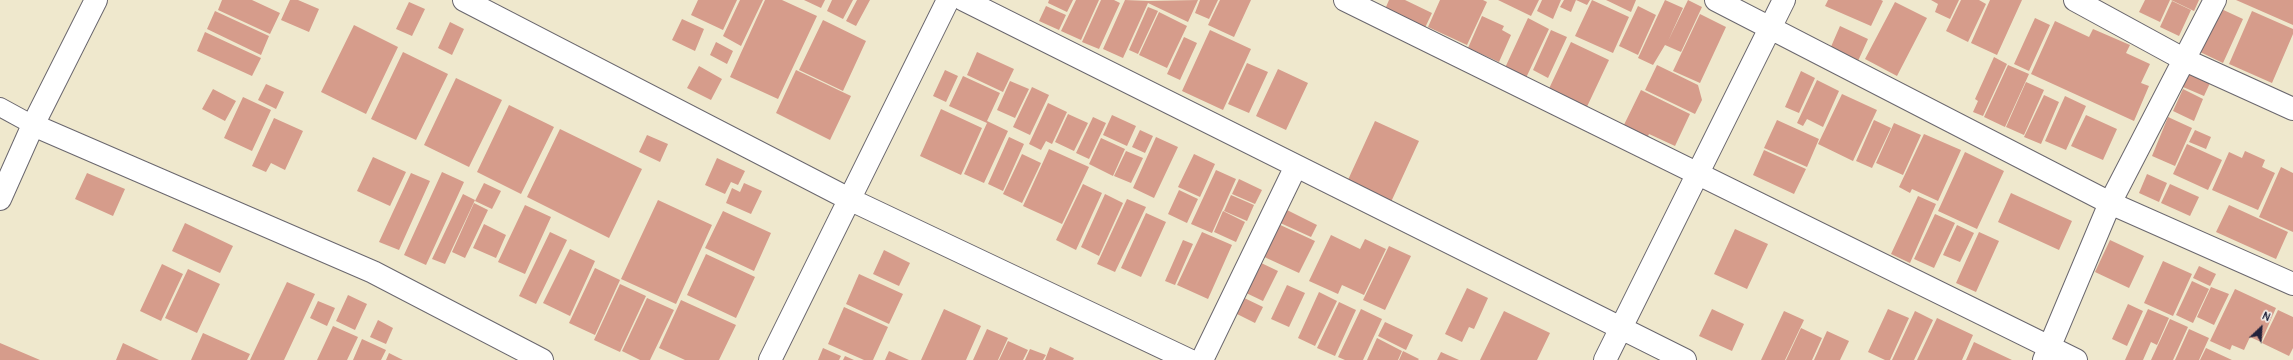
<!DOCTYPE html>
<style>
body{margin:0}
#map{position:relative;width:2293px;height:360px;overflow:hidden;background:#efe8cd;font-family:Pangolin,sans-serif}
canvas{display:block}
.north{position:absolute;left:2241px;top:308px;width:40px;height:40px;-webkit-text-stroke:3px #fdfcf7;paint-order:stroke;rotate:25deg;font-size:11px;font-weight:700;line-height:16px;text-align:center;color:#22223b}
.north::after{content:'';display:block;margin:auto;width:14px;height:18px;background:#22223b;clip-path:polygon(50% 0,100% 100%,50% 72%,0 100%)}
</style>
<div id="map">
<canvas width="2293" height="360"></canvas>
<div class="north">N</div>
</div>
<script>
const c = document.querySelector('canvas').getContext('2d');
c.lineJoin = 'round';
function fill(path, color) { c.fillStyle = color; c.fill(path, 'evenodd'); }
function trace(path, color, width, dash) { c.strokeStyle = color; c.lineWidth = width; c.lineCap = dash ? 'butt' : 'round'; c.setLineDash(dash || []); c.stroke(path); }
fill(new Path2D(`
 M222,0H252L280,13L270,34L218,10Z
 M290,0H298L319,9L309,32L281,20Z
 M698,0H737L723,30L691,15Z
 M740,0H763L741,46L723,36Z
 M765,0H782L817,16L778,99L730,77Z
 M804,0H825L821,8Z
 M832,0H853L843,19L827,11Z
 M857,0H870L856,26L846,21Z
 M1049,0H1073L1067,12L1048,3Z
 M1076,0H1099L1081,40L1061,31Z
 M1101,0H1114L1120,3L1099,49L1082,42Z
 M1125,0L1149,1L1198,0L1188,22L1148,3L1123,58L1103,49Z
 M1200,0H1218L1209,19L1195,13Z
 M1220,0H1251L1234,37L1208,25Z
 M1389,0H1405L1432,13L1423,32L1383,14Z
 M1440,0H1483L1487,2L1467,45L1428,27Z
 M1498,0H1539L1531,16Z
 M1542,0H1561L1553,19L1537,11Z
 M1564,0H1590L1587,5L1576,0L1571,12L1560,7Z
 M1592,0L1629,17L1613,53L1575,36Z
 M1606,0H1636L1631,12Z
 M1665,0L1683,8L1668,41L1688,0L1702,7L1681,52L1665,45L1653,65L1638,58Z
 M1828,0H1881L1883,1L1871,26L1825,6Z
 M1931,0H1959L1950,19L1935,12L1938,4Z
 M1961,0H1979L1986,4L1968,42L1946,31Z
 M1990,0H2022L1997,55L1971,43Z
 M2145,0H2170L2160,22L2139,12Z
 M2171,0H2199L2194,11Z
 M2236,0H2293V25Z
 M2172,1L2191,10L2179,36L2160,27Z
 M409,2L425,9L412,36L396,29Z
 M1895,2L1927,18L1897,76L1865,59Z
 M1046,6L1066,15L1059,30L1039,21Z
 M1638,6L1656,15L1638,55L1619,46Z
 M1148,7L1158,11L1138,54L1129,50Z
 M2217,7L2243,19L2223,63L2198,51Z
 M215,11L269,36L261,55L207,29Z
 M2252,11L2293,29V34L2272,83L2229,64Z
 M1159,12L1187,26L1167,68L1139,55Z
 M1700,14L1726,27L1700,83L1673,71Z
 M1482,16L1504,26L1502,30L1511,35L1499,62L1468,48Z
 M1528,18L1549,29L1525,80L1504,70Z
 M2035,18L2050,25L2029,71L2014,64Z
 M682,19L704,29L695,51L672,40Z
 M823,20L866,41L843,91L799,70Z
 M2055,21L2089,37L2093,29L2130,45L2126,53L2150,64L2141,83L2149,86L2134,121L2031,74Z
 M450,22L464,29L452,55L438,48Z
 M354,25L398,47L366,114L321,92Z
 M1840,26L1868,39L1858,61L1830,49Z
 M1210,30L1251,49L1223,110L1182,91Z
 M1551,30L1567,37L1548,78L1533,70Z
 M205,32L261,58L252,76L197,51Z
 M1184,37L1197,43L1180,80L1167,74Z
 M716,42L733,51L727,64L710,55Z
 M1571,42L1609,60L1584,113L1546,95Z
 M403,52L448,74L416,140L371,119Z
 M977,52L1014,69L1003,92L967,75Z
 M1994,57L2007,64L1983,116L1973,112L1978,101L1975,99Z
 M1247,63L1268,72L1249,113L1228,104Z
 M1657,65L1698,85L1702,100L1695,114L1645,90Z
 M2008,65L2029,74L2005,127L1984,117Z
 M699,66L722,79L711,100L687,88Z
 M1278,69L1308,83L1286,130L1256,116Z
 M796,70L851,96L830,140L776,113Z
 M945,70L958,76L946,102L933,96Z
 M1801,71L1815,78L1799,113L1785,107Z
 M2189,73L2210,83L2204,96L2183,87Z
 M963,76L1000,93L987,121L1008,131L984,183L964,174L987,123L949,106Z
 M456,78L502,100L469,167L424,145Z
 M1817,80L1839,91L1823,127L1807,119L1803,126L1797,123Z
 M1010,81L1029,89L1015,118L997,110Z
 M2026,82L2044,90L2024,135L2006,127Z
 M266,84L284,92L276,109L258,100Z
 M1032,87L1049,95L1030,135L1013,127Z
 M213,89L236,101L225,121L202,109Z
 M2183,89L2203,99L2194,121L2173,111Z
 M1641,90L1690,114L1675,146L1649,134L1644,145L1620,133Z
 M1842,94L1877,110L1853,161L1818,144Z
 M2044,95L2059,102L2041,144L2024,137Z
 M2065,96L2086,106L2066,150L2045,141Z
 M243,97L271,110L252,151L224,138Z
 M1048,103L1067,112L1052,144L1046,141L1041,150L1029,144Z
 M509,105L554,127L521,194L477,172Z
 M941,109L982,128L961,175L920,156Z
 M1068,114L1088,123L1074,151L1055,142Z
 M1112,115L1136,126L1127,146L1103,135Z
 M2086,115L2117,129L2103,160L2071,146Z
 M1093,117L1106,123L1089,159L1076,153Z
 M2168,117L2192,128L2175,166L2152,156Z
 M274,118L303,131L285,170L271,163L266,172L252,166Z
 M1777,120L1819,139L1807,167L1764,148Z
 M1874,120L1891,128L1872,168L1856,161Z
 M1375,121L1419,141L1391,202L1347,182Z
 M1894,123L1921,135L1903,175L1876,163Z
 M560,129L642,169L609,238L527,197Z
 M1140,130L1153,136L1145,153L1132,147Z
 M2195,130L2211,137L2206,149L2189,142Z
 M1924,134L1961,150L1938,201L1912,189L1910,193L1899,187Z
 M647,135L668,144L660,162L639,152Z
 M1009,137L1024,144L1003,191L988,184Z
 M1156,137L1178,147L1154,198L1133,188Z
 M1101,138L1125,149L1113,176L1089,164Z
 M2187,144L2222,160L2208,190L2173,174Z
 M1049,149L1089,167L1062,224L1023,206Z
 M1764,150L1806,169L1794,194L1753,175Z
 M1126,151L1143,158L1131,183L1114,176Z
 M2245,151L2265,160L2262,167L2275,173L2258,210L2212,190L2229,152L2242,158Z
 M1965,152L2004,171L1977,229L1938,211Z
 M1022,154L1041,163L1022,203L1003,194Z
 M1194,154L1215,164L1200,197L1178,187Z
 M373,157L406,172L390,206L357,191Z
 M717,158L745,171L738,185L731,182L725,194L705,185Z
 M2281,167L2293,173V232L2259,217Z
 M1216,170L1236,179L1212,233L1191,224Z
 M442,172L464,182L426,265L404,255Z
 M87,173L125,189L113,216L75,199Z
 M411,173L430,181L399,250L379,242Z
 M2147,174L2167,183L2159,202L2139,193Z
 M1239,179L1262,190L1255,204L1232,194Z
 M484,183L501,191L492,209L475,201Z
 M744,183L762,191L751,214L726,203L732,188L740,192Z
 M1083,184L1102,193L1076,250L1056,240Z
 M2170,184L2199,197L2190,216L2161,203Z
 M1179,190L1198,199L1187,223L1168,214Z
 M2011,193L2072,221L2059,250L1998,222Z
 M463,194L475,200L445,264L432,259Z
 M1105,194L1123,203L1099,256L1081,247Z
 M1231,195L1254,205L1247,221L1224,211Z
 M1918,196L1936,204L1910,263L1891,254Z
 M1127,199L1146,207L1115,272L1097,264Z
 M658,200L712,225L676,304L621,279Z
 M474,203L488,210L465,258L452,252Z
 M525,205L551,217L525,274L498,262Z
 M2229,205L2288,232L2276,259L2216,232Z
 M1283,208L1317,225L1311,237L1276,221Z
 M723,211L771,233L754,271L705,248Z
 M1223,211L1245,222L1236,242L1214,232Z
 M1146,213L1166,222L1141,277L1121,268Z
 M1935,214L1955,223L1934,268L1914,259Z
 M185,223L233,246L220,273L172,251Z
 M1276,223L1315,241L1299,273L1260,255Z
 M484,224L506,235L496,258L473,248Z
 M1957,225L1974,233L1960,262L1943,255Z
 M1735,229L1768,244L1747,289L1714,274Z
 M550,232L567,240L536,304L519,296Z
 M1202,232L1232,245L1208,299L1177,285Z
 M1979,232L1999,241L1976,292L1956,283Z
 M1331,235L1360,249L1365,239L1386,249L1364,295L1342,285L1338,294L1309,281Z
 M1183,240L1193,244L1175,285L1165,281Z
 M2110,240L2144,256L2129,288L2095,272Z
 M1389,246L1411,256L1385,310L1363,300Z
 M570,249L595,261L570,316L543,303Z
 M884,250L910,263L899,286L873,274Z
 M706,254L755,277L736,318L687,295Z
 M1257,261L1278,271L1263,301L1242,291Z
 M2163,261L2192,274L2173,316L2144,303Z
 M162,264L183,274L161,321L140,311Z
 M2199,266L2216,274L2210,286L2193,278Z
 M595,268L620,280L595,335L569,323Z
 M188,269L220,284L197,333L165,318Z
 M859,274L903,294L889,324L846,304Z
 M2192,281L2209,289L2193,323L2176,315Z
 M287,282L315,294L284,360H250Z
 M620,284L646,296L620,352L594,340Z
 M1287,285L1305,293L1289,327L1271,319Z
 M2211,287L2229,294L2214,325L2197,317Z
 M1467,288L1488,298L1474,329L1469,327L1462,342L1445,334Z
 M2235,289L2276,308L2261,342L2250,337L2244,350L2232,345L2230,350L2210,341Z
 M1319,292L1337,301L1315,346L1298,338Z
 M348,295L367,304L355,330L336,321Z
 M1238,295L1263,307L1255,323L1231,311Z
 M647,298L674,310L650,360H640L622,351Z
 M681,300L736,325L719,360H685L659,348Z
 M318,301L335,308L327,326L310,318Z
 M1339,302L1356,310L1335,356L1317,348Z
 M2128,304L2143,311L2127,346L2112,339Z
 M844,307L888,327L873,360H864L828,344Z
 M944,309L981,326L966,360H921Z
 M1361,309L1382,319L1363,360H1345L1338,357Z
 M1712,309L1744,324L1732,351L1699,336Z
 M1888,309L1909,318L1890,360H1885L1868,352Z
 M2148,309L2169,318L2157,345L2151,342L2143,360H2125Z
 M2278,310L2293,317V348L2289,356L2262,343Z
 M1504,311L1550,333L1537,360H1480Z
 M1784,311L1804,320L1785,360H1761Z
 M1915,311L1933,320L1914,360H1892Z
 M1937,318L1973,335L1962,360H1917Z
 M2170,319L2188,327L2173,360H2151Z
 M378,320L393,328L386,344L370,337Z
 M1385,322L1413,335L1406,350L1378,336Z
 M333,326L358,337L347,360H317Z
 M1801,328L1822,338L1812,360H1786Z
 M987,329L1008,338L998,360H973Z
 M2189,329L2209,338L2199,360H2175Z
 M1827,331L1849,341L1840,360H1814Z
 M203,333L250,354L247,360H191Z
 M1377,338L1402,351L1398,360H1367Z
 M362,339L386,350L381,360H353Z
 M1008,341L1028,350L1023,360H999Z
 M1974,342L2012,360H1966Z
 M0,343L40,360H0Z
 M123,343L159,360H116Z
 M1050,347L1074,358L1073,360H1045Z
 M823,348L841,356L839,360H818Z
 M2206,348L2232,360H2200Z
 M1030,349L1046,355L1043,360H1025Z
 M889,351L909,360H885Z
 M1403,351L1419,359L1418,360H1399Z
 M1441,352L1459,360H1437Z
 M389,353L403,360H386Z
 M845,356L854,360H843Z`), '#d69c8b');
const service = new Path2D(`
 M0,107L33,125`);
const minor = new Path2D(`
 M464,0L849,199L1189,360
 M964,0L1685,360
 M1345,0L2076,360
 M1716,0L2110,203L2293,284
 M2075,0L2185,60L2293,109
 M33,125L373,272L542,360
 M0,199L33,125L96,0
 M770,360L948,0
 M1202,360L1296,166
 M1605,360L1784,0
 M2044,360L2110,203L2215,0`);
trace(service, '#6a676e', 20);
trace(minor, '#6a676e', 24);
trace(service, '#fff', 18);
trace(minor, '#fff', 22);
</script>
